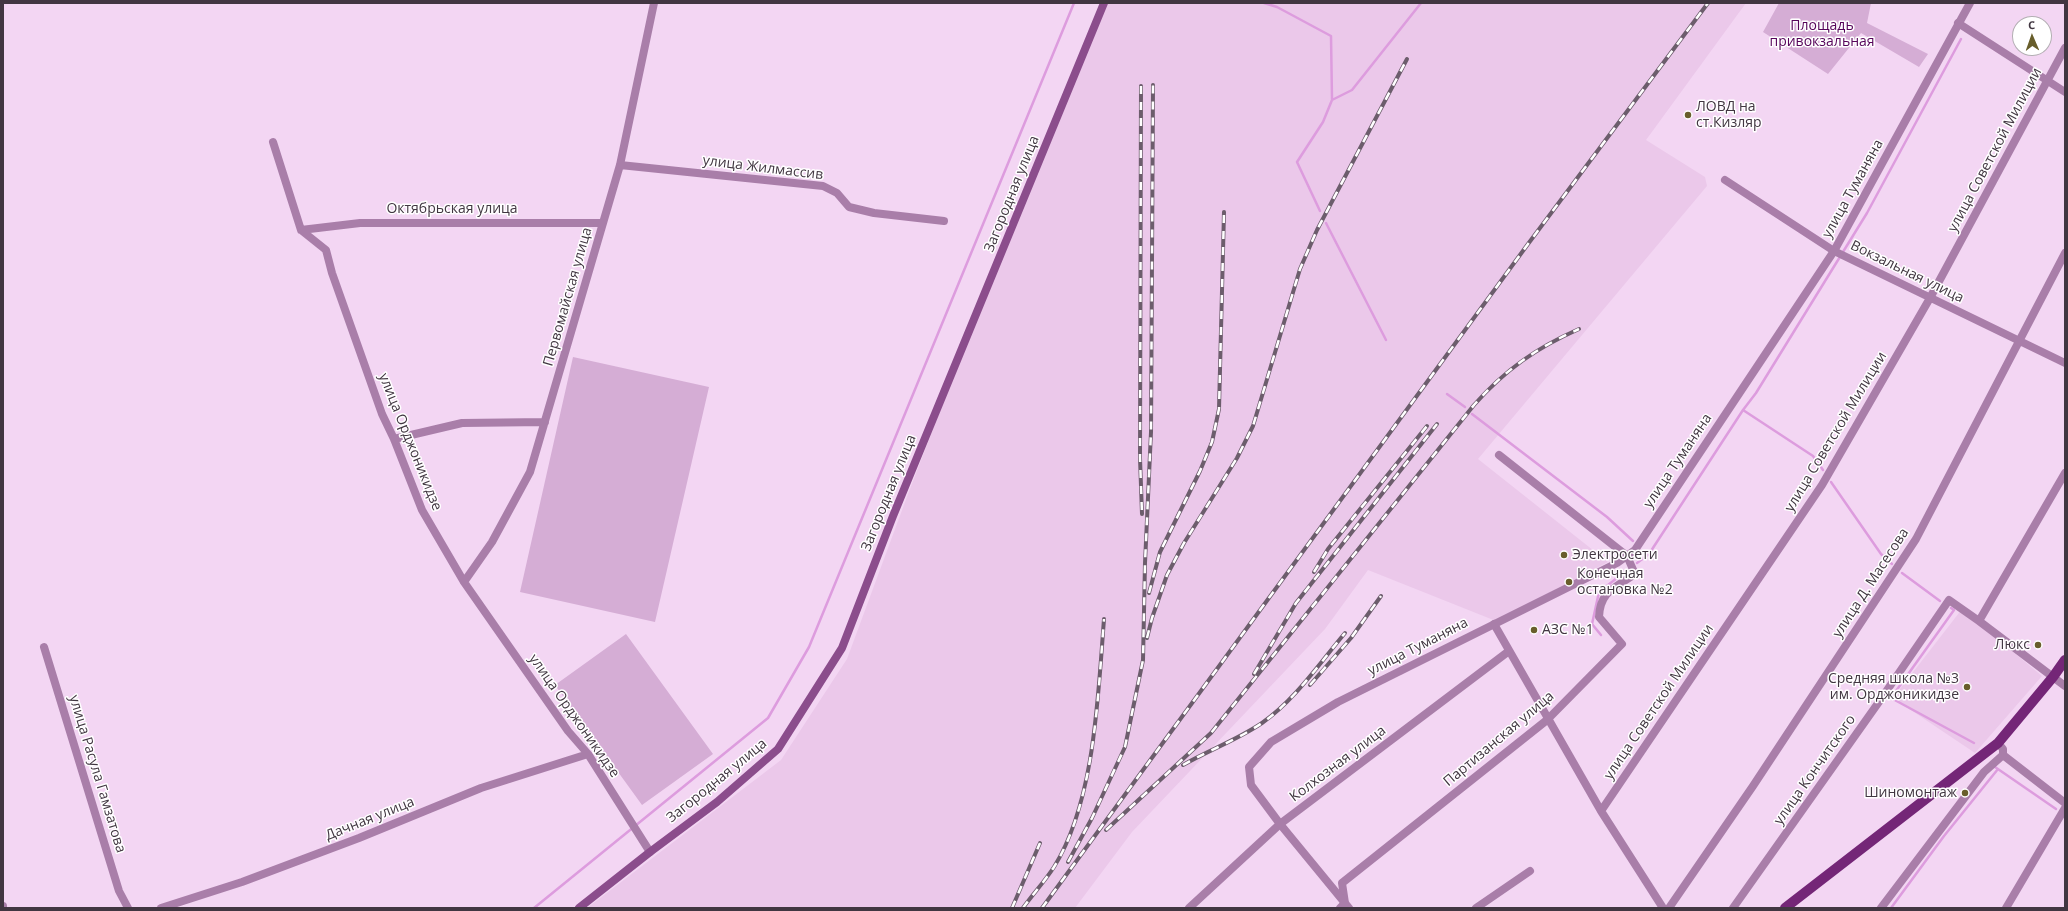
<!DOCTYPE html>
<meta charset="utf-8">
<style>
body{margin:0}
#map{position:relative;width:2068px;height:911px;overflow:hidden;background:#f3d6f3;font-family:"Open Sans",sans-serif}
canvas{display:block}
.frame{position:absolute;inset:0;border:4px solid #413641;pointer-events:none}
.north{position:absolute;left:2012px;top:16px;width:40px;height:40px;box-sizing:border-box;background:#fff;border:1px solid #b3afb3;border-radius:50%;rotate:358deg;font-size:11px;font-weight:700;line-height:16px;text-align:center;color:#413641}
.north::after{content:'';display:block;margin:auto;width:14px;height:18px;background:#685e2b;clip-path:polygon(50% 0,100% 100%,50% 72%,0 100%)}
</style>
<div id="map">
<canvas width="2068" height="911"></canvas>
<div class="frame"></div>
<div class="north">С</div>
</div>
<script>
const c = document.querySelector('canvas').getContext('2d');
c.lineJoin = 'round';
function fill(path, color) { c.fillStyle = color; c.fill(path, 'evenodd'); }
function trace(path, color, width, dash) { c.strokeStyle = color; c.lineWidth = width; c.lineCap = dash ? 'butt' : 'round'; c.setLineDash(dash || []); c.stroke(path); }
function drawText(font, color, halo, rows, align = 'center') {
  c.font = font + ' "Open Sans",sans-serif'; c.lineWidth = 3; c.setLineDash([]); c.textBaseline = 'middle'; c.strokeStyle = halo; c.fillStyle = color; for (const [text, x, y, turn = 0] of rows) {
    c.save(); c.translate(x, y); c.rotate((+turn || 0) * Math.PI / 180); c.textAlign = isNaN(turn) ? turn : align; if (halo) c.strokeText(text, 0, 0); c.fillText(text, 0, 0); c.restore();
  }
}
fill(new Path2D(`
 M1105,3H1746L1646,140L1705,177L1707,186L1478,459L1608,562L1496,621L1368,570L1325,629L1132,832L1075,908H587L781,760L847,659L908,494L1016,214Z
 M1962,609L2042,676L1975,753L1893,698Z`), '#ebc8ea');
fill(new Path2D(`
 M1779,3H1871L1867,23L1928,54L1919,67L1861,33L1828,74L1763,32Z
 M573,357L709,387L655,622L520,592Z
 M626,634L713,754L642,805L555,685Z`), '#d5add5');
trace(new Path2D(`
 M1264,3L1277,7L1331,36L1332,100L1323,122L1297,162L1320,211
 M1332,100L1352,90L1421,3
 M1326,223L1386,340
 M1447,394L1465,407
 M1743,410L1756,393L1867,213L1961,39
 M1472,414L1607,517L1633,541
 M1831,482L1881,554L1892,564
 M1643,551L1649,554L1743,410L1813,456L1823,470
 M1637,563L1649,554
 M1902,573L1940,601
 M1951,608L1954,610L1891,698L1974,743
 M1601,635L1592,624L1599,592L1626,571
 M1995,767L2056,809
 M534,908L768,718L809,647L1074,3
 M1891,908L1944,836L1998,769`), '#dd9cde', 2.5);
trace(new Path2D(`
 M1958,23L2065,92
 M273,142L301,230L326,250L332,273L382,414L394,439L422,510L464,582L568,731L588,754L650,852
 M620,165L823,186L837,193L849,207L874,213L944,221
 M1725,180L1834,251L2065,363
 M301,230L360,223H603
 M394,439L462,423L545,422
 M464,582L492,542L530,472L620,165L654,3
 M1979,621L2053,677
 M1494,624L1601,811L1663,908
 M44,647L119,891L128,908
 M1998,743L2003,749V755L2065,803
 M1601,811L1822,485L1930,298L2065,48
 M3,906V908
 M161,908L242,882L359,838L481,788L588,754
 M1189,908L1280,824L1509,651
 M1340,908L1345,903L1342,883L1547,720L1622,644L1599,617C1600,591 1615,588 1635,574L1627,556L1499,455
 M1476,908L1530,871
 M1669,908L1753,786L1916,539L2065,253
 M1733,908L1881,699L1949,600L1979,621L2065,473
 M1881,908L1984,772L2003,755
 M2006,908L2065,808`), '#a97ea9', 8);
trace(new Path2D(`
 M2053,677L2065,686
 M1349,908L1280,824L1251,785L1249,767L1271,742L1338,702L1617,563L1635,550L1834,251L1970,3`), '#a97ea9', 8);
trace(new Path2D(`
 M579,908L650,852L717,802L778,749L842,648L893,516L1104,3`), '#8b4d8c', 8);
trace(new Path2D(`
 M1785,908L1998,743L2053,677L2065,660`), '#742677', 10);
const rail = new Path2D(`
 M1141,86L1140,458L1142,514
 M1314,572L1328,549L1427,426
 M1149,593L1160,552L1200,471L1212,442L1219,409L1224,212
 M1147,638L1152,618L1167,575L1184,543L1237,458L1253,426L1300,269L1317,230L1407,59
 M1254,674L1296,603L1437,424
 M1310,685L1351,638L1381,596
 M1183,765C1209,750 1237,740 1262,723C1295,700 1319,664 1345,633
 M1106,830L1211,733L1474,405C1505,370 1536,348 1579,329
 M1068,862L1092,818L1125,747L1143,660L1145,563L1151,432L1153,85
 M1012,908L1040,843
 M1023,908C1033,894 1045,881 1054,867C1095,801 1098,695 1104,619
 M1042,908L1528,244L1708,3`);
trace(rail, '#6c5d6c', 4);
trace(rail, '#fff', 2.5, [8]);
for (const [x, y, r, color] of [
 [1688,115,4,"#685e2b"],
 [1564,555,4,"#685e2b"],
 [1569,582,4,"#685e2b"],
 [1534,630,4,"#685e2b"],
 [2038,645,4,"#685e2b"],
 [1967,687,4,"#685e2b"],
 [1965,793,4,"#685e2b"]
]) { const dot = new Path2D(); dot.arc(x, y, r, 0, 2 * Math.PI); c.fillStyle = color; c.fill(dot); trace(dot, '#fff', 1.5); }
drawText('14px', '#56045a', '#fff', [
 ["Площадь",1822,26],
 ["привокзальная",1822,42]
]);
drawText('14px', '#413641', '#fff', [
 ["ЛОВД на",1696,107],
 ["ст.Кизляр",1696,123],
 ["Электросети",1572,555],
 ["Конечная",1577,574],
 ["остановка №2",1577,590],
 ["АЗС №1",1542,630],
 ["Люкс",2030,645,"right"],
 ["Средняя школа №3",1959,679,"right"],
 ["им. Орджоникидзе",1959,695,"right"],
 ["Шиномонтаж",1957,793,"right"]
], 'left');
drawText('14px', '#413641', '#fff', [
 ["улица Советской Милиции",1995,150,-62],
 ["улица Жилмассив",763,168,7],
 ["улица Туманяна",1853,189,-61],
 ["Загородная улица",1012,194,-68],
 ["Октябрьская улица",452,209],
 ["Вокзальная улица",1907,272,26],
 ["Первомайская улица",568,297,-74],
 ["улица Советской Милиции",1836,432,-59],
 ["улица Орджоникидзе",410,442,68],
 ["улица Туманяна",1678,461,-56],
 ["Загородная улица",889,493,-68],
 ["улица Д. Масесова",1871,583,-57],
 ["улица Туманяна",1418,647,-27],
 ["улица Советской Милиции",1659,702,-56],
 ["улица Орджоникидзе",574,716,55],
 ["Партизанская улица",1499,739,-40],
 ["Колхозная улица",1338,764,-37],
 ["улица Кончитского",1815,770,-55],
 ["улица Расула Гамзатова",97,774,73],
 ["Загородная улица",717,781,-39],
 ["Дачная улица",370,819,-22]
]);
</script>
